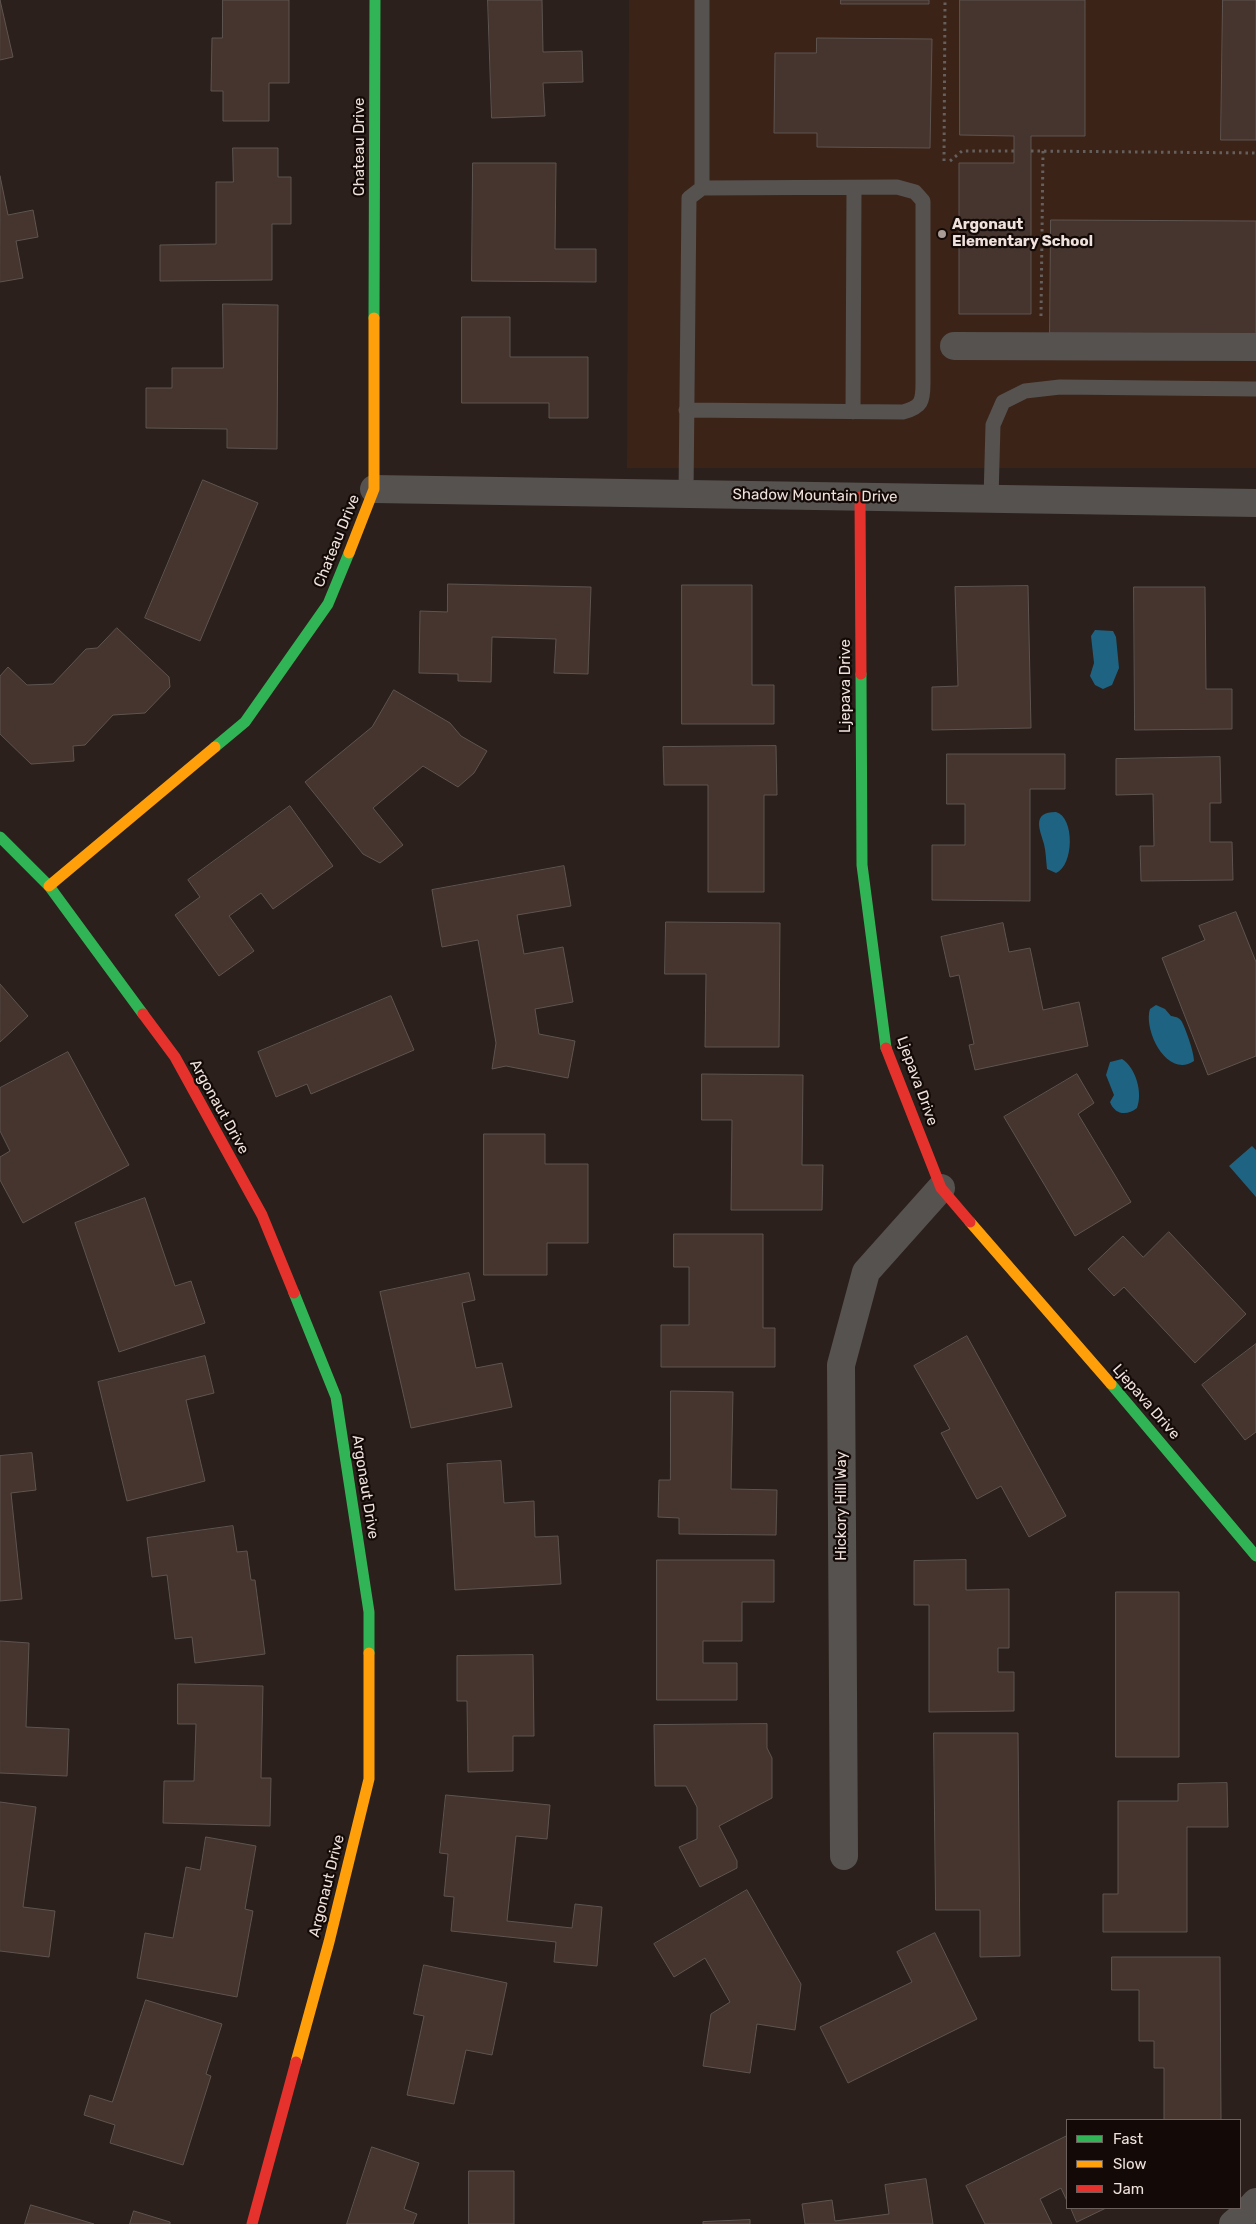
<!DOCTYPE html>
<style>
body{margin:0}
#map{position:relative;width:1256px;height:2224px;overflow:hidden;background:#2b201b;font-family:Rubik,sans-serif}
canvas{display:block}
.legend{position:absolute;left:1066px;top:2119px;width:175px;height:90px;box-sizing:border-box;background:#130a07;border:1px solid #6b605c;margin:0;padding:6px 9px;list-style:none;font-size:15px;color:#efe1db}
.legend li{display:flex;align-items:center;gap:10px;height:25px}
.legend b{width:25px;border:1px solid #6b605c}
</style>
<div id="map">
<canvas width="1256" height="2224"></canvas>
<ul class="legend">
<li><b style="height:6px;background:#30b455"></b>Fast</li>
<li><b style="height:6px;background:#ff9f0a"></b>Slow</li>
<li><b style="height:6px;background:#e5322d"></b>Jam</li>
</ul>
</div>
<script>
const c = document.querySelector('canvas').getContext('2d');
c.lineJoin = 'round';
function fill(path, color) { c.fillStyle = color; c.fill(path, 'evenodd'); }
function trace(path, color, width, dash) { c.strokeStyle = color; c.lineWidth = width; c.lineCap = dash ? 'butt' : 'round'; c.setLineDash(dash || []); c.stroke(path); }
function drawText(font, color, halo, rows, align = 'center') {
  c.font = font + ' Rubik,sans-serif'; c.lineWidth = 4.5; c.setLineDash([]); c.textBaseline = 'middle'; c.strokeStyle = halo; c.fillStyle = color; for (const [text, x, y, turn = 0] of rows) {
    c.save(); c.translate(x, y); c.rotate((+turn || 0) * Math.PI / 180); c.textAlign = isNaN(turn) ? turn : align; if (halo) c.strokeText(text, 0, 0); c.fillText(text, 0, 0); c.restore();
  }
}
fill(new Path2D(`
 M629,0H1256V468H627Z`), '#3b2318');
fill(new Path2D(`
 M1095,630L1113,631L1116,637L1119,668L1112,685L1103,689L1095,685L1090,676L1094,663L1091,636Z
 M1056,812C1075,817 1074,866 1056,873L1047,869C1046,861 1046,852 1044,844C1040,830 1031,812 1056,812Z
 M1156,1005L1165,1009L1171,1016C1176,1017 1179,1017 1182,1022C1186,1030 1194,1052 1194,1061C1167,1079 1143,1030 1150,1009Z
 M1122,1059C1136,1068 1143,1093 1137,1108C1127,1116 1115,1115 1110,1102L1114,1095L1106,1075L1110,1062Z
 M1252,1146L1256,1150V1197L1229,1166Z`), '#1f6382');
const building = new Path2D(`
 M0,0L13,57L0,60Z
 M223,0H289V83H269V121H223V91H211L212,38H222Z
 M488,0H542L543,52L582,51L583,82L543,83L545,116L492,118Z
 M841,0H929V4H841Z
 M960,0H1085V136H1031V314H959V163H1014V136L960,135Z
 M1223,0H1256V140H1221Z
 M817,38L932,39L930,148L817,147V133H774L775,53H816Z
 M233,148H278V177H291V224H272V280L160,281V245L216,244V182H233Z
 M473,163H556L555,249H596V282L472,281Z
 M0,176L8,215L33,210L38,237L16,241L23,278L0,282Z
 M1051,220L1256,221V334L1050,333Z
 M223,304L278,305L277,449L227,448V429L146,428V388H172V368H223Z
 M462,317H510V357H588V418H549V403H462Z
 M203,480L258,503L200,641L145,618Z
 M448,584L591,587L588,674L554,673L556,639L492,637L491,682L458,681V674L419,673L420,611L447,612Z
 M682,585H752V685H774V724H682Z
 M1028,586L1031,728L932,730V687L958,686L955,587Z
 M1134,587H1205L1206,689H1232V729L1135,730Z
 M117,628L169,677L170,687L145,713L113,715L85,745L73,746L74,761L31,764L0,734V676L8,667L27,685L53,684L86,649L97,648Z
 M394,690L450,723L461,736L487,751L474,773L458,787L423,766L373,808L403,845L380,863L363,854L305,782L372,727Z
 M776,746L777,795H764V892H708V785H664L663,747Z
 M947,754H1065V789H1030V901L932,900V845H965V804H947Z
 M1220,757L1221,803H1210V842H1232L1233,880L1141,881L1140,846H1154L1153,794L1116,795V759Z
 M290,806L333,866L273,909L261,893L229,916L254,951L219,976L175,915L200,897L188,880Z
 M564,866L571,906L517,915L524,954L563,947L573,1002L535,1009L539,1034L575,1041L568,1078L506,1066L492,1069L496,1043L478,940L442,947L432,890Z
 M1236,912L1256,962V1056L1208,1075L1162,958L1205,940L1199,926Z
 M666,922L780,923L779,1047H705L706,974H665Z
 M1003,923L1009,952L1030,948L1043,1010L1079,1002L1088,1046L975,1070L969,1045L974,1044L959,975L950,977L941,937Z
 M0,984L28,1016L0,1042Z
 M391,996L414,1050L311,1094L307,1084L276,1097L258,1052Z
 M68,1052L129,1165L23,1223L0,1180V1157L10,1151L0,1131V1088Z
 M702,1074L803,1075L802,1165H823L822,1210H731L732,1120H702Z
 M1077,1074L1094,1103L1078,1114L1131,1202L1075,1236L1004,1117Z
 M484,1134H545V1164H588V1243H547V1275H484Z
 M145,1198L175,1286L191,1281L205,1323L119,1352L75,1223Z
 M1169,1232L1246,1314L1195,1363L1124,1287L1114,1296L1088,1269L1123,1236L1143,1257Z
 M674,1234H763V1328H775V1367H661V1325H689V1267H674Z
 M469,1273L475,1300L462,1303L476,1368L502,1363L512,1407L411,1428L380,1292Z
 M967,1336L1066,1516L1029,1537L1001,1486L977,1499L941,1433L950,1429L914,1366Z
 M1256,1344V1432L1245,1440L1202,1385Z
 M205,1356L214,1393L186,1400L205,1481L127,1501L98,1382Z
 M671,1391L733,1392L731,1489L777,1490L776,1535L679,1534V1518L658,1517L659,1480H670Z
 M32,1453L36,1490L11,1493L22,1599L0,1601V1456Z
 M501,1461L504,1503L534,1501L535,1537L558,1536L561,1584L455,1590L447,1464Z
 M233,1526L237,1552L247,1551L251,1580H255L265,1654L195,1663L192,1637L175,1639L167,1575L152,1577L147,1538Z
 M657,1560H774V1602H742V1641H703V1663H737V1700H657Z
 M966,1560V1590L1009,1589V1648H998V1672H1014V1711L929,1712V1605H914V1561Z
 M1116,1592H1179V1757H1116Z
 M0,1641L29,1643L26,1727L69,1729L67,1776L0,1773Z
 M533,1655L534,1736H513V1771L468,1772L467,1701H457V1656Z
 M178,1684L263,1686L261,1778H271L270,1826L163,1823L164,1781H194L196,1724H178Z
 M767,1724V1748L772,1758V1798L719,1826L737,1861V1868L700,1887L679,1847L697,1839V1807L686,1786H655L654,1725Z
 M934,1733H1018L1020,1956L980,1957V1910H936Z
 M1227,1783L1228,1827H1187V1932H1103V1894H1118V1801H1178V1784Z
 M446,1795L550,1805L547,1839L516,1836L507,1921L572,1928L575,1904L602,1907L597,1966L554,1962L556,1942L451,1931L454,1897L444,1896L448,1854L440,1853Z
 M0,1802L36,1807L23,1907L55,1911L49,1957L0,1951Z
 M206,1837L256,1846L245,1909L253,1911L237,1997L137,1978L145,1933L173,1938L186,1867L200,1870Z
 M747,1890L801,1984L795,2030L757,2024L750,2073L703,2066L711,2014L730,2002L705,1958L674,1977L654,1944Z
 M935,1933L977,2019L848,2083L820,2027L912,1982L897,1952Z
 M1112,1957H1220L1221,2120H1164V2068H1154V2041H1139V1990H1112Z
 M424,1965L507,1983L492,2055L466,2050L454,2104L407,2095L424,2016L414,2014Z
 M146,2000L222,2024L206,2074L211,2076L183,2165L110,2143L115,2125L84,2115L90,2095L112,2102Z
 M1067,2136V2201L1061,2188L1040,2199L1052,2224H985L966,2186Z
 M372,2147L419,2163L404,2209L417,2214L413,2224H347Z
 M469,2171H514V2224H469Z
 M926,2179L933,2224H805L802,2204L832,2200L835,2221L889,2214L885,2185Z
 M31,2205L94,2224H25Z
 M1071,2208H1106L1077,2222Z
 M134,2211L170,2222V2224H130Z
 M750,2220V2224H703V2222Z`);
fill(building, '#45352e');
trace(building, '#5e5450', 1);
trace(new Path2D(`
 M1031,151L1256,153
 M944,161L945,0
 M950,161L962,151H1014
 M1041,316L1043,151`), '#65605d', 3, [2.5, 4]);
trace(new Path2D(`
 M702,0V188
 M686,410L903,412C922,407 923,401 923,383V201L915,192L897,187L702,188L689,198L686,494
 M853,412L854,188
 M991,499L993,425L1003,402L1025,391L1060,387L1256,389`), '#56524f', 15);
trace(new Path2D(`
 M954,346L1256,347
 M374,489L1256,503
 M844,1856L841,1365L866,1272L941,1188
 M1233,2224L1246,2213L1256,2202`), '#56524f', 28);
trace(new Path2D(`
 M374,318L375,0
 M861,674L862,865L886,1048
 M215,747L245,722L328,604L349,553
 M0,837L49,886L143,1014
 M294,1293L336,1397L369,1612V1653
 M1111,1384L1256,1556`), '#30b455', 11);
trace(new Path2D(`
 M349,553L374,489V318
 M49,886L215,747
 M970,1222L1111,1384
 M296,2062L329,1942L369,1779V1653`), '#ff9f0a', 11);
trace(new Path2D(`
 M860,497L861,674
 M143,1014L175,1057L262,1215L294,1293
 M886,1048L941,1188L970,1222
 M252,2224L296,2062`), '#e5322d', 11);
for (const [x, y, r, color] of [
 [942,234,5,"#aa9d98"]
]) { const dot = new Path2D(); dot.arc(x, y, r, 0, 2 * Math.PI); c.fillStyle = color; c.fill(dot); trace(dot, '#130a07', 2); }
drawText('15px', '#efe1db', '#130a07', [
 ["Chateau Drive",360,147,-90],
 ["Shadow Mountain Drive",815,496,1],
 ["Chateau Drive",337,541,-68],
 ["Ljepava Drive",846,686,-90],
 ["Ljepava Drive",917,1081,70],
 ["Argonaut Drive",219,1107,61],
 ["Ljepava Drive",1146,1402,49],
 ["Argonaut Drive",365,1487,81],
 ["Hickory Hill Way",842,1506,-90],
 ["Argonaut Drive",327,1886,-76]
]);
drawText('bold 15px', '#efe1db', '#130a07', [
 ["Argonaut",952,225],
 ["Elementary School",952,242]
], 'left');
</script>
